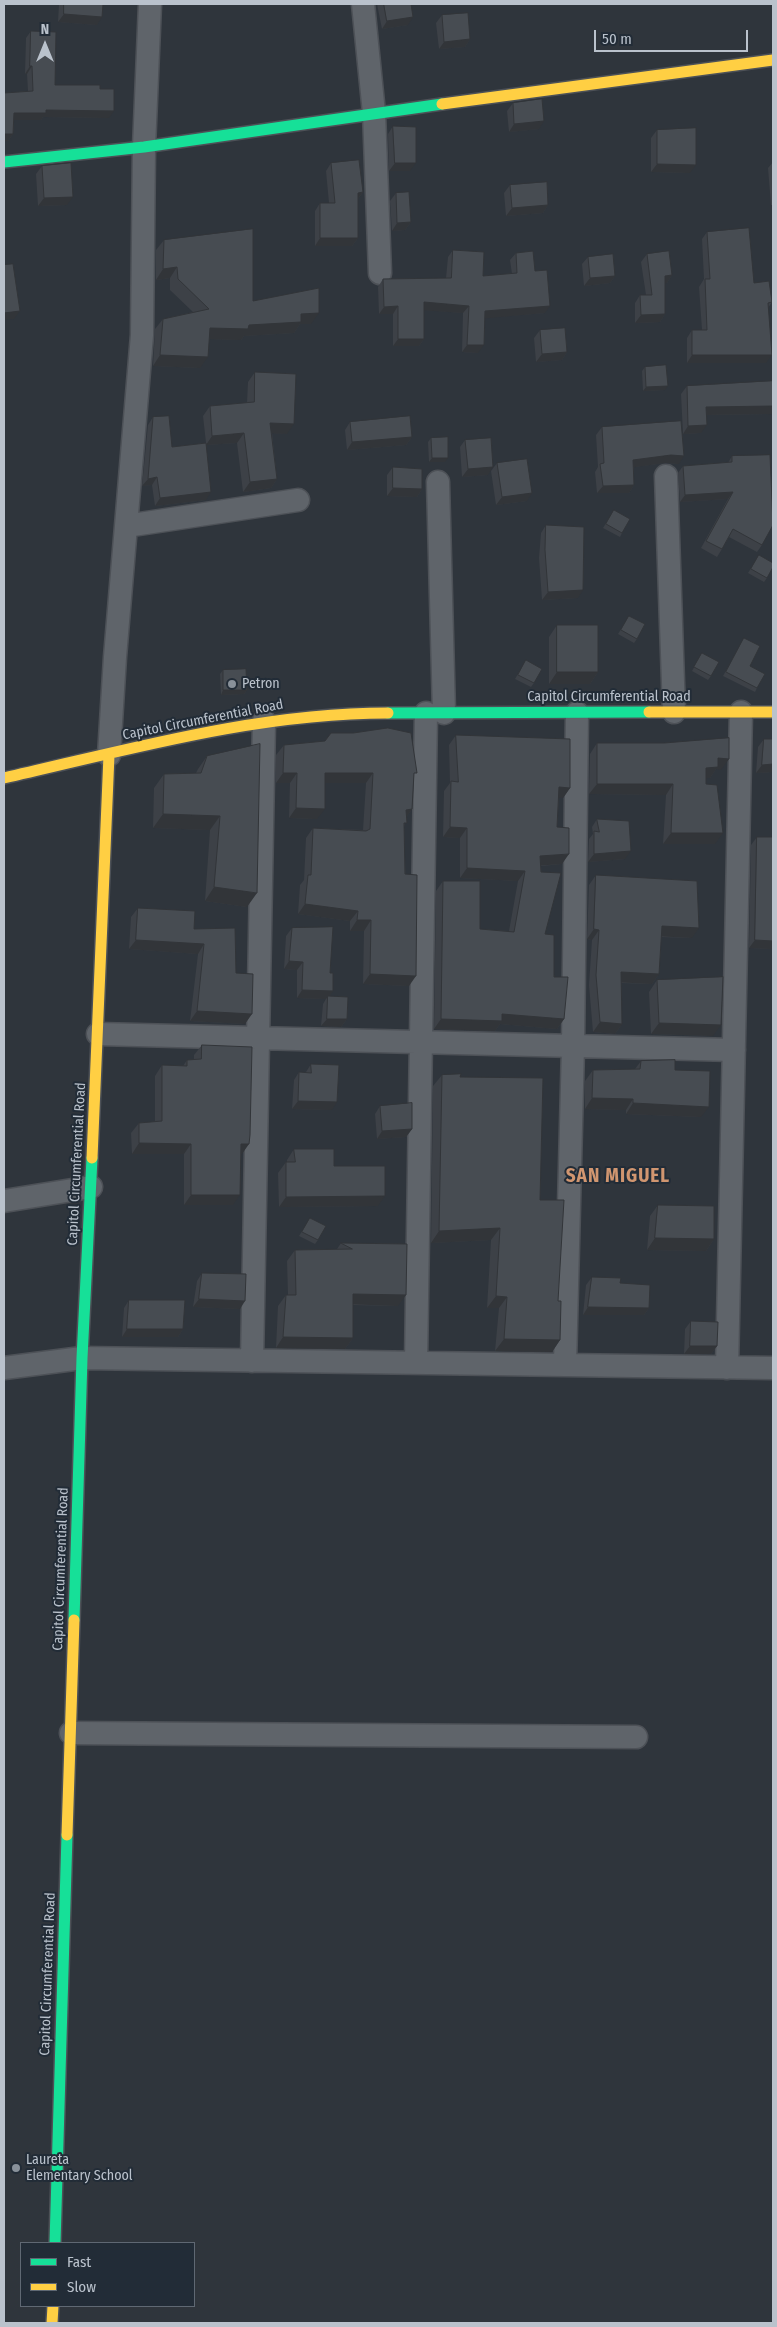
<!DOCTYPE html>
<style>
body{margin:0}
#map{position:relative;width:777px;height:2327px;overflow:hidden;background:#2f353c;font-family:"Fira Sans Condensed",sans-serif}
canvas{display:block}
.frame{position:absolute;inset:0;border:5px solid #bac2cc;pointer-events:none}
.legend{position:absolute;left:20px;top:2242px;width:175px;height:65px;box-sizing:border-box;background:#222c37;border:1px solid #5f6873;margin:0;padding:6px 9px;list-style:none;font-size:15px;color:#bac2cc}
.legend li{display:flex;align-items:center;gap:10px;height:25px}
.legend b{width:25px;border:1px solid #5f6873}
.north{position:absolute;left:20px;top:20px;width:50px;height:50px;-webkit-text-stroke:4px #222c37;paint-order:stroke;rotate:0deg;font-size:14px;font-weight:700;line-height:20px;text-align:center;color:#bac2cc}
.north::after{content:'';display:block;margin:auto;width:18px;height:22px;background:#bac2cc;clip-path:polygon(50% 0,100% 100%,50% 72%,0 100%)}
.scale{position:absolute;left:594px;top:30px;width:154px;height:22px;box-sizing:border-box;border:2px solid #bac2cc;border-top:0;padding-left:6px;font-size:15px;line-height:18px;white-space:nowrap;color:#bac2cc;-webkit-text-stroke:4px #222c37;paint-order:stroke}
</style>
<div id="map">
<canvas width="777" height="2327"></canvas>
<div class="frame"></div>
<ul class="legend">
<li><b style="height:6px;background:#16e098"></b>Fast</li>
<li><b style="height:6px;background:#ffcf43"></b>Slow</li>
</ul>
<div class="north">N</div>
<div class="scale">50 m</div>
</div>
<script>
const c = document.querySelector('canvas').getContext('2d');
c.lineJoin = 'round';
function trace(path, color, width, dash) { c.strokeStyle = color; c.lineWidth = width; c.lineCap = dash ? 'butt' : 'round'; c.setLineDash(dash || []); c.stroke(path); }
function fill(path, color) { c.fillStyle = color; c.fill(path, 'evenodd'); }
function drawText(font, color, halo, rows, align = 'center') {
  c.font = font + ' "Fira Sans Condensed",sans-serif'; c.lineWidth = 4; c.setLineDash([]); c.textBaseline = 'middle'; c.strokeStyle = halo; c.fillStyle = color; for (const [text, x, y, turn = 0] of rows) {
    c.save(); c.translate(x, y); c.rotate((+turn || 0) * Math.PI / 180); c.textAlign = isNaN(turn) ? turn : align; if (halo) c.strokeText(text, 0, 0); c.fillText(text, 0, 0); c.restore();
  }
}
const street = new Path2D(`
 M363,4L374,113L380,273
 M666,476L674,712
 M438,482L444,713
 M126,526L298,500
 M109,755L115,657L142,335L144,147L150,4
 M98,1034L734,1050
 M4,1201L91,1187
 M252,1361L264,721
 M416,1363L426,713
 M565,1365L573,1046L577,713
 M4,1368L82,1358L773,1368
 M727,1368L741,712
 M71,1733L636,1737`);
const fast = new Path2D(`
 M4,162L144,147L442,104
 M388,713L649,712
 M74,1620L82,1358L92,1158
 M55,2243L67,1835`);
const slow = new Path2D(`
 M442,104L773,60
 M649,712H773
 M4,778C131,749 258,713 388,713
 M92,1158L109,755
 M67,1835L74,1620
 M52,2323L53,2306`);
trace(street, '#4d5157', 25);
trace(fast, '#4d5157', 14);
trace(slow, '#4d5157', 14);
trace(street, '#5f646a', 22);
trace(fast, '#16e098', 11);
trace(slow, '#ffcf43', 11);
fill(new Path2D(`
 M59,4H103L97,25L58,22Z
 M377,4H411L408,25L382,29Z
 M442,15L470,39L465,47L439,49L436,23Z
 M31,31L55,85L100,89L109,118L43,117L41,120H14L13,134L8,141H4V93L28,91L27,74H25L26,38Z
 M513,103L539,129L509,132L507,111Z
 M393,126L410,171H389L388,134Z
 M657,130L690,173L651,172V138Z
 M773,162V205H771L768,168Z
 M331,163L363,192L358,199V238L352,246H315V211L320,203H329L326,171Z
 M42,166L67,205L38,206L36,174Z
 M510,185L548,205L543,213L506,216L504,193Z
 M396,193L411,222L405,230L392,231L390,201Z
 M707,232L772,302L768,308L766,363H687V338L692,330H702L699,287L704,279L702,239Z
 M164,240L253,301L311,324H300L294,333L244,336L241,340L209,339L200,368L153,366L155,329L163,319L193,312L170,290V278L156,280V250Z
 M453,250L483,276L512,274L510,260L516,253L535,271L545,313L484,318L478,353L462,352L463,313L424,310V339L419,346H393V314H379L378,287L383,279L446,278L448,257Z
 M647,254L672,275L667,283H665V314L660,322L635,323V303L640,295H646L641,262Z
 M588,257L615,276L610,283L584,286L582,264Z
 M540,330L567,352L562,360L536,362L534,338Z
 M645,367L665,390L643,391L642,371Z
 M255,372L287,434L272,433L277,479L271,488L243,492L237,443L206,445V500L155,506L152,485L142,486L148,425L153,417L172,447L206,443L203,416L210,406L247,403L248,382Z
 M687,386L773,414L706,415L701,433L683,434L681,394Z
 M350,422L412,437L406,445L347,450L345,430Z
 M602,427L679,464L665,463L634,467V485L629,493H597L595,472L598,467L596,435Z
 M431,438L445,462H429L428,442Z
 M465,440L488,475L462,477L460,447Z
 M732,456L762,545L757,552L729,537L722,549L717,557L701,548L728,499L680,502L678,473L683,466L728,463Z
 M497,463L527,501L496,505L491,471Z
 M393,467L422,489L417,497L387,496V475Z
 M614,510L622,533L620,537L603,528Z
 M546,525L578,598L542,600L539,558L541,533Z
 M759,555L767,578L764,582L748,573Z
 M629,616L637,639L634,643L618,634Z
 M557,625L598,672L590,684H549V637Z
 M744,638L750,666L757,688L755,692L723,676Z
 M702,653L711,676L708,680L692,671Z
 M526,660L534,683L531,687L515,679Z
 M223,670L247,690L244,694L221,695L220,674Z
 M456,735L570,788L563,798L559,797L557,827L562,864L541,866L545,934L564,1019L557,1029L500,1024L495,1031L434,1029L436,891L443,881L480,929L509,931L518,881L460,878V838L443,837L444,791L450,783L449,745Z
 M764,739L773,772L756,773L758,747Z
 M597,743L721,770L716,769L710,778H706V784L715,844H663L666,795L589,794L590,754Z
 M284,745L414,778L412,809L407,816L404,827L409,986L363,984L364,931H350V921L298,914L300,885L304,880L306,838L313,828L363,830L366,783H325L317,819L289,818L290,783H276V755Z
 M207,756L247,907L205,901L210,830L153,828L154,788L164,774L196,773L198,769Z
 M597,819L625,859L588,862L589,839L593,834L592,827Z
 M757,837H773V949L749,948L751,845Z
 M596,875L692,938L661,937L659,974L652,984L621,983L622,1024L615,1034L593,1032L589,985L592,940L587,939L589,885Z
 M138,908L194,929L236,973L245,1024L190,1021L198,954L129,949L131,917Z
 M292,928L330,973L333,991L329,996L347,1019L341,1027L321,1026L323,1004L326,999L297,998V970L284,969L286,936Z
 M657,980L713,1036L651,1034L649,992Z
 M202,1045L242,1154H241L233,1205H184V1154H132L131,1133L139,1123L155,1122V1076L162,1065L183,1066L187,1060H194V1055Z
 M641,1061L675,1070L701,1117L626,1114V1110L585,1109V1081L593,1070L635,1069Z
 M311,1064L332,1110L292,1109L294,1080L299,1072L306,1073V1072Z
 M442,1075L460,1077L540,1200L558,1301L560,1340L552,1352L495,1351L499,1308H487L491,1240L431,1243L433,1086Z
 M380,1106L412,1129L406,1137L377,1139L375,1114Z
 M294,1149L334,1166L378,1206L279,1207L278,1173L286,1162H287V1160Z
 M658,1205L714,1239L706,1251L647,1250L650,1216Z
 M310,1218L318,1240L315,1244L299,1236Z
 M341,1243L407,1244L398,1306L353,1305V1338L345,1349L276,1348L278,1306L286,1295H288L287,1261L295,1250L337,1249Z
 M202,1273L240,1309L193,1307L197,1281Z
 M592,1277L620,1283L649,1308L644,1315H583L586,1285Z
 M129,1300L183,1329L178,1337H122L124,1308Z
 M691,1321L717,1346L711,1354H684L685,1329Z`), '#3d4147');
fill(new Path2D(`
 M64,14L102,17L97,25L58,22Z
 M413,17L408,25L382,29L387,21Z
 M470,39L465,47L439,49L444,42Z
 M30,66H32L27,74H25Z
 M46,110L114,111L109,118L43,117L41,120H9L14,113Z
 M544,121L539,129L509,132L514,124Z
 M4,134H13L8,141H4Z
 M395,163H416L410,171H389Z
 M657,164L696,165L690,173L651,172Z
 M363,192L357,200L358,193Z
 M73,197L67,205L38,206L44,198Z
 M548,205L543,213L506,216L512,208Z
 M411,222L405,230L392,231L397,223Z
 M320,238H358L352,246H315Z
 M177,267L170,278L156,280L163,269Z
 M672,275L667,283L659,284L665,276Z
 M615,276L610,283L584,286L590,278Z
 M424,302L469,306L463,313L419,310Z
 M398,306L393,314H379L384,307Z
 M550,306L545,313L479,319L485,311Z
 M20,311L14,319L4,320V313Z
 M319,313L311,324H300L294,333L244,336L241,340L203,339L210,328L249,325L301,314Z
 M665,314L660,322L635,323L641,315Z
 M398,339H424L419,346H393Z
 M467,345H484L478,353L462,352Z
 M567,352L562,360L536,362L542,354Z
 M160,355L208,357L200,368L153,366Z
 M692,355H772L766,363H687Z
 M668,386L665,390L643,391L646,387Z
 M773,406V414L700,415L706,407Z
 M270,423L294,424L287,434L264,433Z
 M707,425L701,433L683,434L688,426Z
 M244,433L237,443L206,445L212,436Z
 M412,437L406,445L347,450L352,442Z
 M671,455L684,456L679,464L665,463L628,468L633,460Z
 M432,458H448L445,462H429Z
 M493,467L488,475L462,477L468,469Z
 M157,477L152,485L142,486L148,479Z
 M277,479L271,488L243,492L250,482Z
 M634,485L629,493H597L603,486Z
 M393,488L422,489L417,497L387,496Z
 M211,492L206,500L155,506L160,498Z
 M733,492L728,499L680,502L685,495Z
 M532,493L527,501L496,505L502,497Z
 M583,590L578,598L542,600L548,592Z
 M557,672H598L590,684H549Z
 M223,690H247L244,694L221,695Z
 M718,758L729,759L721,770L716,769L710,778L698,779L706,768Z
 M773,764V772L756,773L762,765Z
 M283,773H297L290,783H276Z
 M325,773H373L366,783H318Z
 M597,784H673L666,795L589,794Z
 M559,787L570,788L563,798L552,797Z
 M296,808L325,809L317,819L289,818Z
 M412,809L405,819L406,810Z
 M163,814L220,816L210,830L153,828Z
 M450,827L467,828L460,838L443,837Z
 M671,833H723L715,844H663Z
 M631,851L625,859L588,862L594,854Z
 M569,854L562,864L533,866L540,856Z
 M467,868L525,871L518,881L460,878Z
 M214,887L257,893L247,907L205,901Z
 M305,904L358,911L350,921L298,914Z
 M357,920H371L364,931H350Z
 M662,926L699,928L692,938L655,936Z
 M594,929L599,930L592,940L587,939Z
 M136,940L204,944L198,954L129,949Z
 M755,940L773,941V949L749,948Z
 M289,961L303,962L297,970L284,969Z
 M621,972L659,974L652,984L614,982Z
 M370,974L416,976L409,986L363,984Z
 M302,990L333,991L328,998V996L326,999L297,998Z
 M197,1011L252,1014L245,1024L190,1021Z
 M502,1014L564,1019L557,1029L500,1024L495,1031L434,1029L441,1019Z
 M327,1019H347L341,1027L321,1026Z
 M600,1022L622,1024L615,1034L593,1032Z
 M659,1023L721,1025L713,1036L651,1034Z
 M592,1098L633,1099L626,1110L585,1109Z
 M298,1101L337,1102L332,1110L292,1109Z
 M633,1103L709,1107L701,1117L626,1114Z
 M412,1129L406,1137L377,1139L382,1131Z
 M139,1143L191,1144L184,1154H132Z
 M241,1144H249L242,1154H233Z
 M191,1195H240L233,1205H184Z
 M385,1196L378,1206L279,1207L286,1197Z
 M500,1228L491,1240L431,1243L439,1231Z
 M655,1238L714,1239L706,1251L647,1250Z
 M353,1294L406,1295L398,1306L346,1304Z
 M496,1296L507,1297L499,1308H487Z
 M199,1299L245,1301L240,1309L193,1307Z
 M588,1307L649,1308L644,1315H583Z
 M127,1329H183L178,1337H122Z
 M283,1337L353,1338L345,1349L276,1348Z
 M504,1339L560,1340L552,1352L495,1351Z
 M690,1346H717L711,1354H684Z`), '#323539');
const building = new Path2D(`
 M64,4H103L102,17L64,14Z
 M384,4H411L413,17L387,21Z
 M468,13L470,39L444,42L442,15Z
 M31,31L56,32L55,85H100V89H114V111L46,110V113H14L13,134H4V93L33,91L32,66H30Z
 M542,99L544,121L514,124L513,103Z
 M393,126L416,127V163H395Z
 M696,128V165L657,164V130Z
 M359,160L363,192L358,193V238H320V203H335L331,163Z
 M71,163L73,197L44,198L42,166Z
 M547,182L548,205L512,208L510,185Z
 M409,192L411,222L397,223L396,193Z
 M749,228L754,283L769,281L772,302L768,303L772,355H692V330H707L705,279H710L707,232Z
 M253,229V301L319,288V313L301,314V322L249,325L248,329L210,328L208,357L160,355L163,319L209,309L178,279L177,267L163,269L164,240Z
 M453,250L484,252L483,276L517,273L516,253L533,251L535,271L547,270L550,306L485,311L484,345H467L469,306L424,302V339H398V306L384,307L383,279L451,278Z
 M669,251L672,275L665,276V314L641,315L640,295H652L647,254Z
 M613,254L615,276L590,278L588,257Z
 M13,264L20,311L4,313V265Z
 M565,328L567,352L542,354L540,330Z
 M666,365L668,386L646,387L645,367Z
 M255,372L296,374L294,424L270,423L277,479L250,482L244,433L212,436L210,406L254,402Z
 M773,381V406L706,407L707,425L688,426L687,386Z
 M169,416L172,447L206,443L211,492L160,498L157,477L148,479L153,417Z
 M410,416L412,437L352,442L350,422Z
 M681,421L684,456L671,455L633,460L634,485L603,486L600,464L604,463L602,427Z
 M448,437V458H432L431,438Z
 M491,438L493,467L468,469L465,440Z
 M770,455L773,525L762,545L733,529L722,549L706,541L733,492L685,495L683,466L732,462V456Z
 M527,459L532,493L502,497L497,463Z
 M393,467L422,469V489L393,488Z
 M614,510L630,519L622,533L606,524Z
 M546,525L584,527L583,590L548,592L545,550Z
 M759,555L773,563V567L767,578L751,569Z
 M629,616L645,624L637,639L621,630Z
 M557,625H598V672H557Z
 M744,638L760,646L750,666L765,674L757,688L726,672Z
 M702,653L719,662L711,676L694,667Z
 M526,660L542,669L534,683L518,675Z
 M246,669L247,690H223V670Z
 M388,728L411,733L417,773H414L412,809L406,810L407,823H404L405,874L417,875L416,976L370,974L371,920H357L358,911L305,904L308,875H311L313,828L366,831L370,829L373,773H325V809L296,808L297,773H283L284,745L325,741L331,733H353Z
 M456,735L570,739V788L559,787L557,827L569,828V854L540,856L541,872L561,873L545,934L554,935V977H568L564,1019L502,1014V1021L441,1019L443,881H480V929L514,932L525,871L467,868V828L450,827L451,781L458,782Z
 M729,738V759L718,758V767L706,768V784L717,785L723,833H671L673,784H597V743H664Z
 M764,739H773V764L762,765Z
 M260,744L257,893L214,887L220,816L163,814L164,774L201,773L207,756Z
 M597,819L629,821L631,851L594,854V831L599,832Z
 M757,837H773V941L755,940Z
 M596,875L697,881L699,928L662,926L659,974L621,972L622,1024L600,1022L596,975L599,930L594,929Z
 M138,908L195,911L194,929L235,928L236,973L253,974L252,1014L197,1011L204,944L136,940Z
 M333,927L330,973H333V991L302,990L303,962L289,961L292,928Z
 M723,977L721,1025L659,1023L657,980Z
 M328,996L348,997L347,1019H327Z
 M202,1045L252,1047L250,1135L249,1144H241L240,1195H191V1144L139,1143V1123L162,1121V1065L187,1066V1060L201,1059Z
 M675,1060V1070L710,1071L709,1107L633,1103V1099L592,1098L593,1070L640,1069L641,1061Z
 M311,1064L339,1065L337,1102L298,1101L299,1072L311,1073Z
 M461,1074L460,1077L543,1078L540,1200H564L558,1301H561L560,1340L504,1339L507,1297L496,1296L500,1228L439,1231L442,1075Z
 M412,1103V1129L382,1131L380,1106Z
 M294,1149H334V1166H385V1196L286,1197V1162H295Z
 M658,1205L714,1206V1239L655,1238Z
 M310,1218L326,1226L318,1240L302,1232Z
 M341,1243L407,1244L406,1295L353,1294V1338L283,1337L286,1295H296L295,1250L352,1249Z
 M202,1273L246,1274L245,1301L199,1299Z
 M592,1277L621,1278L620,1283L650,1285L649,1308L588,1307Z
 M129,1300H185L183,1329H127Z
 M691,1321L718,1322L717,1346H690Z`);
fill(building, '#474c52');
trace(building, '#323539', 1);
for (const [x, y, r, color] of [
 [232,684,5,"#89919a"],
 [16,2168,5,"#89919a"]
]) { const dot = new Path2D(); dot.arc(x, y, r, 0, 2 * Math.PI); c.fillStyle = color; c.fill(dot); trace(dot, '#222c37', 2); }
drawText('14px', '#bac2cc', '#222c37', [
 ["Petron",242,684],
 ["Laureta",26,2160],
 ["Elementary School",26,2176]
], 'left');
drawText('14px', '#bac2cc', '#222c37', [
 ["Capitol Circumferential Road",609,697],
 ["Capitol Circumferential Road",203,720,-11],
 ["Capitol Circumferential Road",77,1164,-87],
 ["Capitol Circumferential Road",61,1569,-88],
 ["Capitol Circumferential Road",48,1974,-88]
]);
c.letterSpacing = '1px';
drawText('bold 19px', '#d19670', '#222c37', [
 ["SAN MIGUEL",618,1177]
]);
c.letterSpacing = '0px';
</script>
